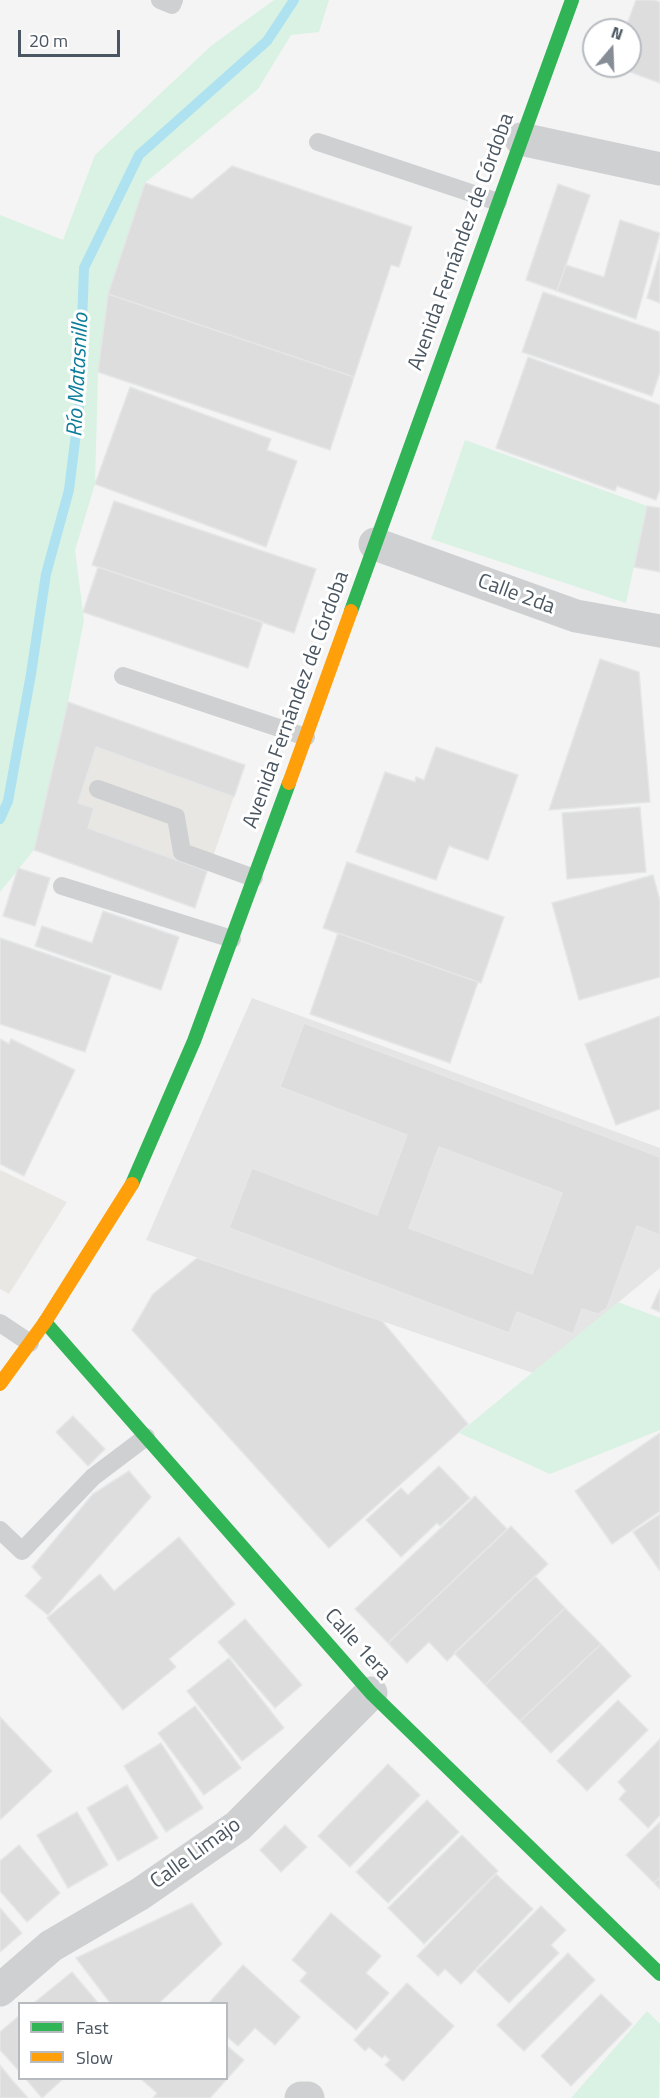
<!DOCTYPE html>
<meta charset="utf-8">
<style>
body{margin:0}
#map{position:relative;width:660px;height:2098px;overflow:hidden;background:#f4f4f4;font-family:"Titillium Web",sans-serif}
canvas{display:block}
.legend{position:absolute;left:18px;top:2002px;width:210px;height:78px;box-sizing:border-box;background:#fff;border:2px solid #b7bbc0;margin:0;padding:8px 10px;list-style:none;font-size:18px;color:#4a5661}
.legend li{display:flex;align-items:center;gap:12px;height:30px}
.legend b{width:30px;border:2px solid #b7bbc0}
.north{position:absolute;left:582px;top:18px;width:60px;height:60px;box-sizing:border-box;background:#fff;border:2px solid #b7bbc0;border-radius:50%;rotate:19deg;font-size:16px;font-weight:700;line-height:24px;text-align:center;color:#4a5661}
.north::after{content:'';display:block;margin:auto;width:21px;height:27px;background:#868d94;clip-path:polygon(50% 0,100% 100%,50% 72%,0 100%)}
.scale{position:absolute;left:18px;top:30px;width:102px;height:27px;box-sizing:border-box;border:3px solid #4a5661;border-top:0;padding-left:8px;font-size:18px;line-height:21px;white-space:nowrap;color:#4a5661;-webkit-text-stroke:4px #fff;paint-order:stroke}
</style>
<div id="map">
<canvas width="660" height="2098"></canvas>
<ul class="legend">
<li><b style="height:8px;background:#30b455"></b>Fast</li>
<li><b style="height:8px;background:#ff9f0a"></b>Slow</li>
</ul>
<div class="north">N</div>
<div class="scale">20 m</div>
</div>
<script>
const c = document.querySelector('canvas').getContext('2d');
c.lineJoin = 'round';
function fill(path, color) { c.fillStyle = color; c.fill(path, 'evenodd'); }
function trace(path, color, width, dash) { c.strokeStyle = color; c.lineWidth = width; c.lineCap = dash ? 'butt' : 'round'; c.setLineDash(dash || []); c.stroke(path); }
function drawText(font, color, halo, rows, align = 'center') {
  c.font = font + ' "Titillium Web",sans-serif'; c.lineWidth = 6; c.setLineDash([]); c.textBaseline = 'middle'; c.strokeStyle = halo; c.fillStyle = color; for (const [text, x, y, turn = 0] of rows) {
    c.save(); c.translate(x, y); c.rotate((+turn || 0) * Math.PI / 180); c.textAlign = isNaN(turn) ? turn : align; if (halo) c.strokeText(text, 0, 0); c.fillText(text, 0, 0); c.restore();
  }
}
fill(new Path2D(`
 M68,702L245,765L195,908L34,850Z
 M0,1170L67,1202L9,1294L0,1289Z`), '#e8e7e3');
fill(new Path2D(`
 M252,998L660,1148V1268L533,1373L146,1240Z`), '#e6e5e6');
fill(new Path2D(`
 M274,0H329L319,32L291,35L258,89L145,183L108,294L98,372L95,484L75,550L84,620L68,702L34,850L0,892V215L63,240L95,155L211,46Z
 M465,440L647,506L626,603L431,539Z
 M618,1302L660,1318V1430L550,1474L459,1433Z
 M647,2011L660,2024L659,2098H571Z`), '#d9f2e3');
trace(new Path2D(`
 M0,819L8,801L31,674L46,574L69,490L79,409L84,268L139,155L267,41L294,0`), '#aee2f0', 10);
const building = new Path2D(`
 M636,0H654L660,2V83L614,66H630V30H625Z
 M232,166L412,227L399,267L391,265L354,377L108,294L145,183L192,199Z
 M558,184L590,195L557,291L526,280Z
 M620,220L660,233L636,319L557,291L566,265L604,277Z
 M660,253V303L647,298Z
 M543,292L660,332V372L652,396L522,352Z
 M108,294L354,377L330,450L98,372Z
 M528,357L660,405V489L656,500L617,486L615,491L496,448Z
 M130,387L271,439L267,450L297,461L266,547L95,484Z
 M114,501L316,569L294,633L92,565Z
 M647,506L660,508V572L634,567Z
 M98,567L263,622L248,668L83,612Z
 M600,659L639,672L650,802L549,810Z
 M68,702L245,765L234,797L96,747L78,803L94,808L88,828L207,871L195,908L34,850Z
 M436,747L518,775L488,860L449,846L436,880L356,852L385,772L415,782L416,777L424,780Z
 M640,807L646,872L567,879L562,813Z
 M347,862L504,917L481,983L323,928Z
 M18,868L50,878L35,926L3,916Z
 M653,875L660,901V977L579,1000L552,903Z
 M103,911L179,937L161,990L35,946L42,926L92,943Z
 M338,933L478,982L450,1063L310,1014Z
 M0,938L111,976L85,1052L0,1024Z
 M660,1016V1109L616,1125L585,1044Z
 M304,1023L660,1157V1235L637,1226L607,1308L598,1314L582,1309L573,1334L517,1312L509,1333L229,1228L252,1168L377,1215L407,1135L280,1087ZM439,1147L562,1193L532,1274L409,1228Z
 M0,1039L9,1044L11,1039L75,1070L24,1176L0,1164Z
 M197,1258L382,1321L468,1424L329,1548L132,1330L153,1294Z
 M660,1289V1312L651,1308Z
 M73,1416L105,1449L88,1466L56,1432Z
 M660,1433V1511L612,1544L575,1491Z
 M439,1466L470,1498L440,1526L437,1523L401,1557L366,1520L401,1488L408,1495Z
 M129,1471L151,1497L48,1615L25,1596L42,1578L32,1567L93,1494Z
 M475,1496L507,1529L388,1643L355,1609Z
 M660,1514V1571L633,1532Z
 M511,1526L548,1564L447,1661L429,1642L407,1663L388,1643Z
 M179,1537L235,1604L169,1659L176,1667L123,1710L47,1618L100,1574L114,1591Z
 M535,1576L565,1608L485,1685L454,1653Z
 M565,1608L601,1644L520,1721L485,1685Z
 M245,1619L302,1685L275,1708L218,1642Z
 M601,1644L631,1676L551,1753L520,1721Z
 M229,1658L284,1728L242,1761L187,1691Z
 M618,1700L648,1730L587,1791L557,1761Z
 M195,1706L241,1768L204,1795L158,1733Z
 M0,1717L52,1771L1,1819L0,1818Z
 M660,1739V1815L648,1828L619,1799L626,1791L618,1782Z
 M161,1743L203,1808L166,1832L124,1766Z
 M388,1764L420,1795L350,1867L318,1836Z
 M127,1785L158,1838L118,1861L87,1808Z
 M427,1800L459,1832L388,1903L356,1872Z
 M77,1812L108,1865L68,1888L37,1835Z
 M660,1822V1877L654,1883L626,1855Z
 M285,1825L307,1847L281,1872L260,1850Z
 M462,1835L498,1871L424,1944L388,1908Z
 M19,1845L60,1893L27,1922L0,1891V1861Z
 M496,1874L533,1909L461,1984L445,1969L438,1976L417,1956Z
 M660,1877V1889L654,1883Z
 M192,1903L222,1944L158,2004H111L76,1958Z
 M541,1906L566,1930L551,1945L559,1953L509,2003L476,1971Z
 M0,1908L22,1933L0,1952Z
 M331,1913L381,1956L366,1973L389,1993L356,2030L300,1981L307,1973L292,1960Z
 M568,1953L595,1980L524,2051L497,2025Z
 M243,1965L300,2017L275,2045L255,2028L238,2046L226,2036V2004H208Z
 M72,1972L99,2004H36L35,2002Z
 M407,1983L454,2026L403,2081L385,2065L390,2060L385,2055L382,2058L369,2047L365,2051L354,2040Z
 M601,1994L632,2024L571,2086L541,2056Z
 M20,2015V2072L0,2050V2032Z
 M226,2045L244,2060L210,2098H153L157,2093L141,2079L226,2078Z
 M0,2065L12,2080L28,2098H0Z
 M25,2078H64L42,2098Z`);
fill(building, '#ddddde');
trace(building, '#e5e6e7', 1.5);
trace(new Path2D(`
 M160,0L172,5L174,0
 M318,142L498,202
 M123,676L306,737
 M98,789L176,817L182,852L254,878
 M62,886L232,939
 M0,1323L30,1343
 M0,1530L22,1551L93,1477L146,1437`), '#ced0d2', 18);
trace(new Path2D(`
 M521,139L660,169
 M375,544L576,616L660,631
 M0,1990L51,1946L140,1894L238,1826L371,1693
 M301,2098H308`), '#ced0d2', 33);
trace(new Path2D(`
 M351,611L572,0
 M132,1184L194,1041L289,783
 M45,1322L371,1693L660,1974`), '#30b455', 14);
trace(new Path2D(`
 M289,783L351,611
 M0,1384L45,1322L132,1184`), '#ff9f0a', 14);
drawText('21px', '#4a5661', '#fff', [
 ["Avenida Fernández de Córdoba",462,242,-70],
 ["Calle 2da",516,595,20],
 ["Avenida Fernández de Córdoba",297,700,-70],
 ["Calle 1era",357,1645,48],
 ["Calle Limajo",196,1854,-36]
]);
drawText('italic 22px', '#0c7c9b', '#fff', [
 ["Río Matasnillo",79,375,-87]
]);
</script>
